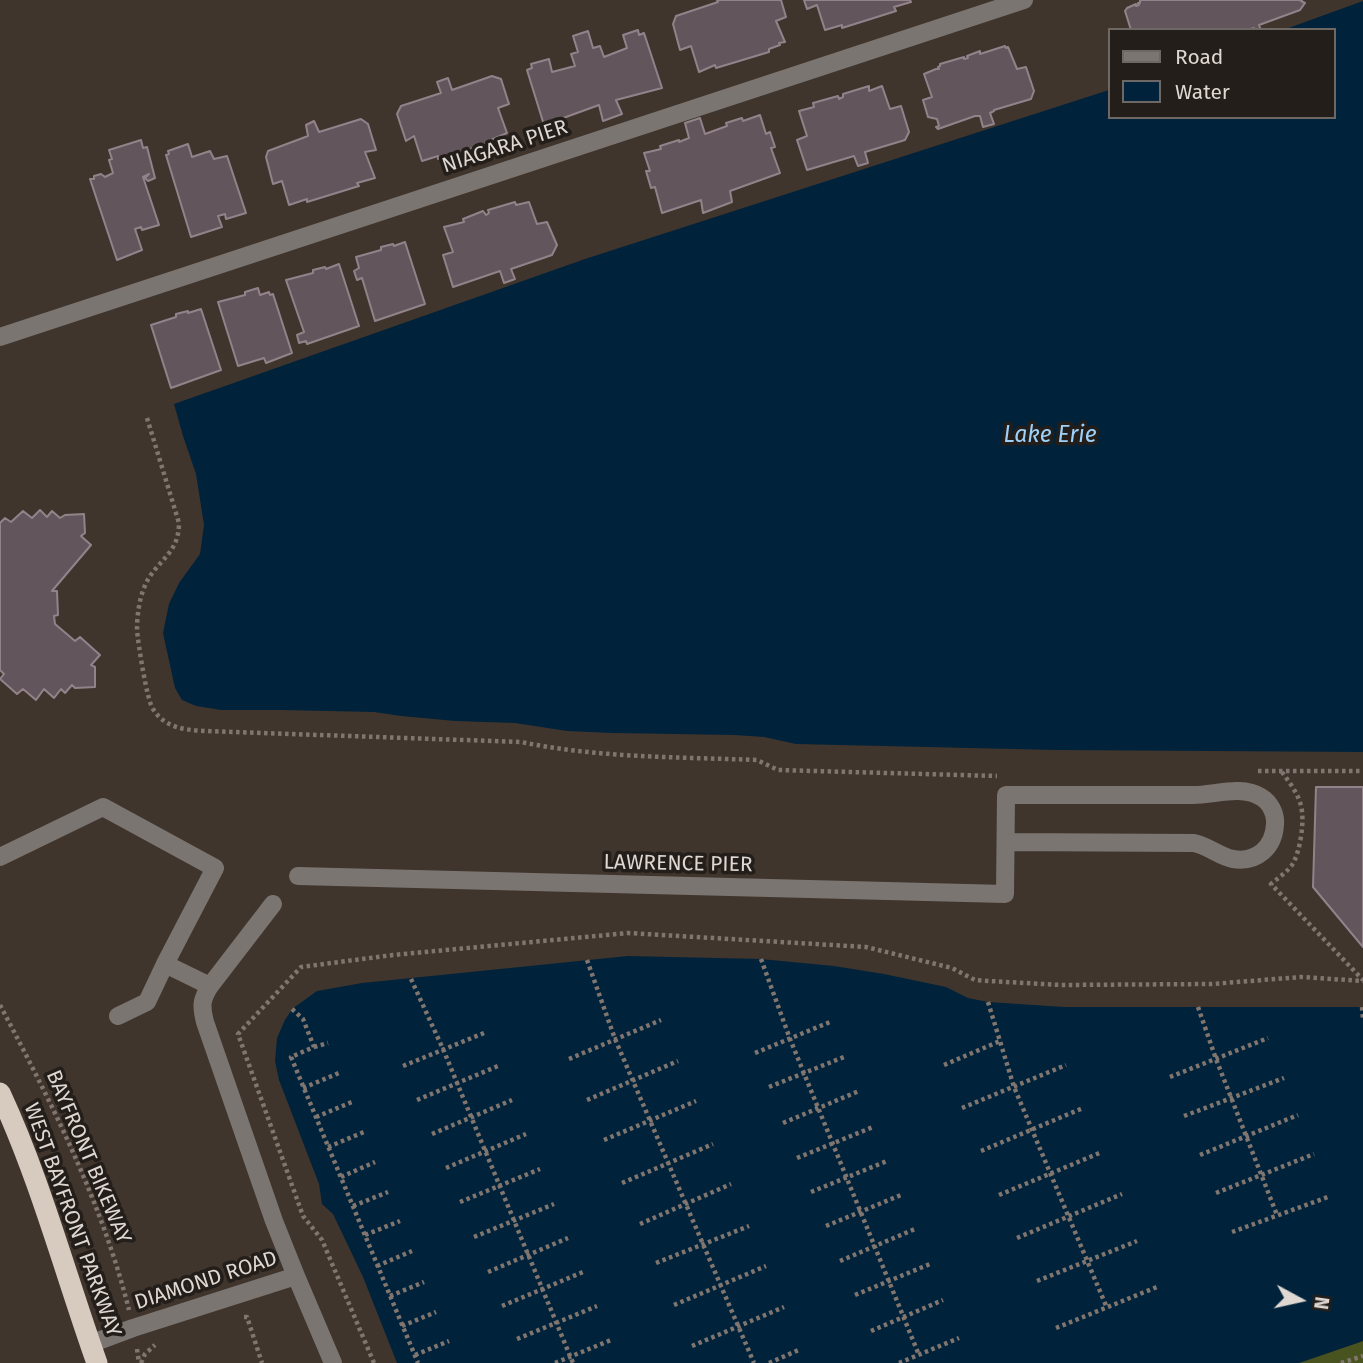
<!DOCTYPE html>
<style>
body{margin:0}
#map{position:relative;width:1363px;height:1363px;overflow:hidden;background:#40352d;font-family:"Fira Sans",sans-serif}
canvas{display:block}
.legend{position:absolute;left:1108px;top:28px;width:228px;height:91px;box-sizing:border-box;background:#231e1a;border:2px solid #6e6864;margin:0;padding:9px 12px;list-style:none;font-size:21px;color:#dfd7d2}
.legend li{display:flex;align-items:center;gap:14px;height:35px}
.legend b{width:35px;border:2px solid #6e6864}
.north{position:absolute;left:1265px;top:1265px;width:70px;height:70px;-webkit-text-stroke:5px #231e1a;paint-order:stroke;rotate:98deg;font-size:19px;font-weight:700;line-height:28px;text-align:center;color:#dfd7d2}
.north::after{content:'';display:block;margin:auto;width:24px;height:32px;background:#dfd7d2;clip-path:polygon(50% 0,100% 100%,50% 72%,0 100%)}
</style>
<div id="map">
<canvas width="1363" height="1363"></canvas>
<ul class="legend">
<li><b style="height:9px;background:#7b7571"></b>Road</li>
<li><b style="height:19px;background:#00233b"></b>Water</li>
</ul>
<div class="north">N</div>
</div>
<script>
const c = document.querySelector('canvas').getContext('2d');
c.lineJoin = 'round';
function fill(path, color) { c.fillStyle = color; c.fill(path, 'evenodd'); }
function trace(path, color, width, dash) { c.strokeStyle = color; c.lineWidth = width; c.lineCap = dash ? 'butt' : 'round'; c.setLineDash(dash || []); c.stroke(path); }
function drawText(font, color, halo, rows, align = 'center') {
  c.font = font + ' "Fira Sans",sans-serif'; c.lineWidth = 7; c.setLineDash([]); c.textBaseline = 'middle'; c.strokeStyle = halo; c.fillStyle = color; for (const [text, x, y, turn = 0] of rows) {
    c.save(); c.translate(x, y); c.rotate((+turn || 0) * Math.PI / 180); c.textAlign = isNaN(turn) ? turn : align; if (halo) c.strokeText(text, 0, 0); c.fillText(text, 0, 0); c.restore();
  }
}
fill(new Path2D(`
 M1363,1341V1363H1299Z`), '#485320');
fill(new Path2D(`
 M1363,1V752L1056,750L796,744L764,737L734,735L613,733L567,731L515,723L455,721L401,716L374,712L281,710H221L196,706L182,700L175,688L163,633L169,604L179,583L200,554L204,525L196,474L183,436L174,404L585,259L1109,90V117H1333V30H1283Z
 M628,956L761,959L834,966L884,974L946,987L968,998L988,1002L1064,1007H1363V1341L1299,1363H397L363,1277L333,1214L322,1204L319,1184L279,1080L275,1061L277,1038L285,1020L292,1009L317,991L362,983Z`), '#00233b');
const building = new Path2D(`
 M717,0H781L786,17L776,21L785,42L779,43L780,45L769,49V52L716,68L715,65L699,72L691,46L680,50L673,24L676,16L718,2Z
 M804,0H910L911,2L894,7L896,11L842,28V25L825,30L817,5L807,9Z
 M1140,0H1302L1301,1L1305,3L1300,10L1259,25L1261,30H1254V28L1247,30H1131L1125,11L1127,8L1136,4V6L1139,5L1138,3H1140Z
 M638,30L639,35L644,33L662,88L616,100L622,114L603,121L599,105L544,125L527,70L532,68L531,64L549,59L552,72L575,66L571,54L578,52L573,36L588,31L593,48L600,46L604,57L627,48L623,35Z
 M1005,46L1006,48L1008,47L1017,69L1026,67L1034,91L1031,99L994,110V111L990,113L994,124L983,127L980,116H975L938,129L936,127L939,126L937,119L928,117L923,100L932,97L924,74L936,69H939L938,67L940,66V64L964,57V59L968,58L967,56L980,51V54Z
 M492,76L501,79L509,104L498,108L507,133L491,140L492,142L438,159V156L422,161L414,136L406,141L397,114L401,106L441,93L437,82L448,78L452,90Z
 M869,86V91L882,86L890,109L901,106L909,132L905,140L865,152L868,163L858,166L854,156L807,170L797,140L807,136L799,111L814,107L813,103L838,96L839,99L843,97V94Z
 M760,115L766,134L770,132L775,147L771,148L780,173L730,191L732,202L703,213L701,200L662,213L655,187L651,188L646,171H650L644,153L661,149L660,146L679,140V142L689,138L685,123L700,118L705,134L727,126L726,123L742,118L743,121Z
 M361,119L368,124L376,150L365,152L375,178L357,183L359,186L307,202V199L289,205L282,181L273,184L266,157L268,151L308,136L306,125L314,121L319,132Z
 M141,140L143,148L147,147L155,178L148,181L145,178L149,174L143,177L159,225L142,230L141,227L135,229L142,250L117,260L90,179H94V176L101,174L105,177L113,173L109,160L112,159L109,150Z
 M188,144L192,157L210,151L214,159L227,156L246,213L226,219L225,214L218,216L222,227L191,237L166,155L169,154L168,151Z
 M515,202L516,205L529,202L537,224L547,222L557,245L552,255L511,269L515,279L504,283L500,271L453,287L443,255L453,252L444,227L464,222L463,219L483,211L486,215L489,213L488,210Z
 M405,242L425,304L375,321L362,278L357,280L354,271L359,268L356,257L381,250V247L393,244L394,246Z
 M339,264L359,326L307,344L306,341L299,343L297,335L304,332L286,280L313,273V270L325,267L326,269Z
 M258,288L260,295L269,292L270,295L273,294L292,353L266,363L264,358L238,366L218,302L245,295V292Z
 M201,309L221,370L171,388L151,325L176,317V314L188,311V313Z
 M40,510L47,517L52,511L60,518L65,515L84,514L85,533L81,536L91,545L52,591H57L58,615L54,616L55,624L75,641L80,637L100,655L91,665L95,667V687L75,688L72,685L65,693L61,689L54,698L44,689L36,700L23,689L17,694L0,679L4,674L0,670V523L5,518L11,522L23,511L32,518Z
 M1316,787H1363V947L1313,887Z`);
fill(building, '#63555c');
trace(building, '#92838b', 2);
trace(new Path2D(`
 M147,418L179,523C179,556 154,561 144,588C139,600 137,617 137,630C138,643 147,701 153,709C165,728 185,730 205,731L521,742C599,758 678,757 757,760L778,770L997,776
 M1258,771H1363
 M1282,772C1289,782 1298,793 1301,806C1305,821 1300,853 1292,865C1286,873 1278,878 1271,884L1363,980
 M761,959L790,1039L919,1355
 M587,960L615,1039L754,1363
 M411,979L443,1049L573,1363
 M988,1002L1014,1087L1107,1308
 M0,1005C51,1102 102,1202 129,1310
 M1198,1007L1216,1059L1277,1215
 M1362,1007L1363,1019
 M292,1009L303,1019L314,1047L291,1057L418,1363
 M314,1047L328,1043
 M755,1053L830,1022
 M569,1059L661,1020
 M944,1065L1000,1041
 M403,1066L484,1033
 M1170,1077L1268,1038
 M769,1087L844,1057
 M303,1088L339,1073
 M417,1100L498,1066
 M587,1100L678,1061
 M962,1108L1066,1065
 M1184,1116L1284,1078
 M316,1117L352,1102
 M783,1123L859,1091
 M432,1134L512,1100
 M604,1140L696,1101
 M328,1147L364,1132
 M981,1151L1083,1108
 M1200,1155L1298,1115
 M797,1158L873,1127
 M446,1168L526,1134
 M341,1177L375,1162
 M622,1183L713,1144
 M811,1192L887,1161
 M1216,1193L1314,1154
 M999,1195L1102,1152
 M460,1202L540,1169
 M353,1206L388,1192
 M640,1224L731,1184
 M826,1226L901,1195
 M1232,1232L1328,1197
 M365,1235L400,1221
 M474,1237L554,1204
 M1017,1238L1122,1194
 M840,1261L915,1229
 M656,1263L749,1226
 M230,1265L255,1257
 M377,1266L412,1251
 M488,1272L568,1238
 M1037,1281L1137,1241
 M855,1295L930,1264
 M390,1296L424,1282
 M674,1305L766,1266
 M502,1306L583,1272
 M244,1317H247L262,1363
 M402,1326L436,1312
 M1056,1328L1157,1287
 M871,1331L943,1300
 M517,1339L597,1306
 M692,1346L784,1307
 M137,1349L139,1363
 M415,1355L449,1341
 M141,1363L145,1354L155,1345
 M374,1363L322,1240L303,1216L238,1034L301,967L393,955L628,933L866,947L952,968L975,980L989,981L1061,985L1212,984L1301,977L1363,981
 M555,1363L611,1340
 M769,1363L801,1349
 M899,1363L959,1338
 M1341,1363L1363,1356`), '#80766f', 4.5, [3.5, 3.5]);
trace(new Path2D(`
 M0,337L1024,0
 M0,857L103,807L215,868L165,964L147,1002L118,1016
 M298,876L1005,894L1006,795C1068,795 1131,795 1193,795C1215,795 1241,785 1261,797C1270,802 1276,814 1275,824C1274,847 1257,863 1233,859C1220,857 1209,846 1194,843L1006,842
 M273,904L210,986C201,1000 201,1006 205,1022L274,1221L296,1276L333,1363
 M165,964L210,986
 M90,1344L133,1328L296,1276`), '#7b7571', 18);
trace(new Path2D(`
 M0,1093C40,1179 65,1273 97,1363`), '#d7cabe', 21);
drawText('21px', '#dfd7d2', '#231e1a', [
 ["NIAGARA PIER",505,147,-18],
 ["LAWRENCE PIER",678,864,1],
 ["BAYFRONT BIKEWAY",88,1157,67],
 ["WEST BAYFRONT PARKWAY",72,1220,70],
 ["DIAMOND ROAD",206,1281,-18]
]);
drawText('italic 23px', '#9dd1fa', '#231e1a', [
 ["Lake Erie",1050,436]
]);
</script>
